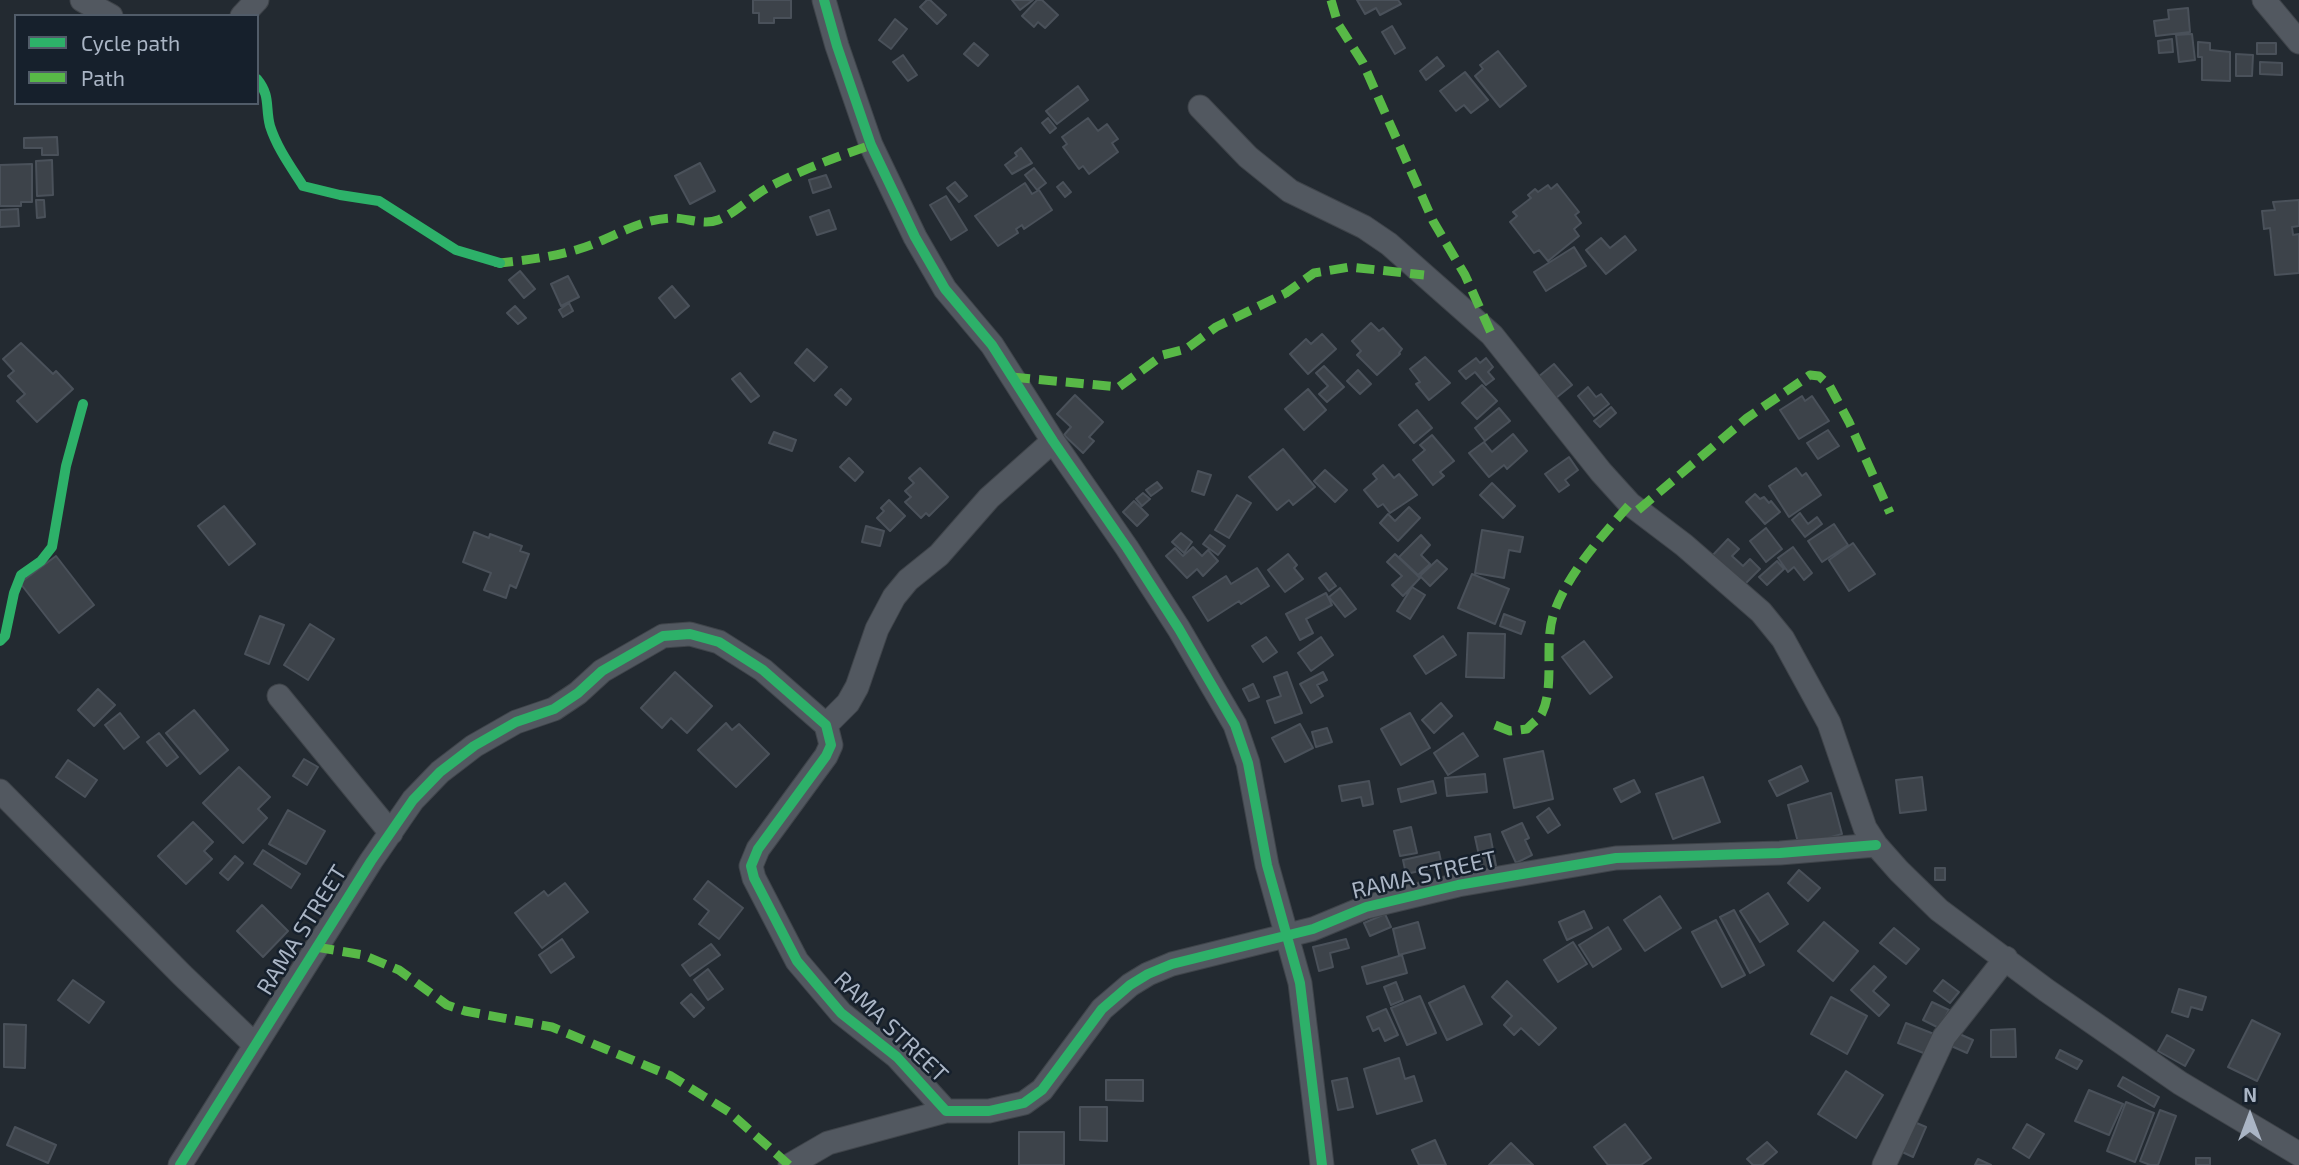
<!DOCTYPE html>
<style>
body{margin:0}
#map{position:relative;width:2299px;height:1165px;overflow:hidden;background:#232a31;font-family:"Exo 2",sans-serif}
canvas{display:block}
.legend{position:absolute;left:14px;top:14px;width:245px;height:91px;box-sizing:border-box;background:#16202c;border:2px solid #515c69;margin:0;padding:9px 12px;list-style:none;font-size:21px;color:#aab5c5}
.legend li{display:flex;align-items:center;gap:14px;height:35px}
.legend b{width:35px;border:2px solid #515c69}
.north{position:absolute;left:2215px;top:1081px;width:70px;height:70px;-webkit-text-stroke:5px #16202c;paint-order:stroke;rotate:0deg;font-size:19px;font-weight:700;line-height:28px;text-align:center;color:#aab5c5}
.north::after{content:'';display:block;margin:auto;width:24px;height:32px;background:#aab5c5;clip-path:polygon(50% 0,100% 100%,50% 72%,0 100%)}
</style>
<div id="map">
<canvas width="2299" height="1165"></canvas>
<ul class="legend">
<li><b style="height:9px;background:#2db169"></b>Cycle path</li>
<li><b style="height:9px;background:#58b947"></b>Path</li>
</ul>
<div class="north">N</div>
</div>
<script>
const c = document.querySelector('canvas').getContext('2d');
c.lineJoin = 'round';
function fill(path, color) { c.fillStyle = color; c.fill(path, 'evenodd'); }
function trace(path, color, width, dash) { c.strokeStyle = color; c.lineWidth = width; c.lineCap = dash ? 'butt' : 'round'; c.setLineDash(dash || []); c.stroke(path); }
function drawText(font, color, halo, rows, align = 'center') {
  c.font = font + ' "Exo 2",sans-serif'; c.lineWidth = 5; c.setLineDash([]); c.textBaseline = 'middle'; c.strokeStyle = halo; c.fillStyle = color; for (const [text, x, y, turn = 0] of rows) {
    c.save(); c.translate(x, y); c.rotate((+turn || 0) * Math.PI / 180); c.textAlign = isNaN(turn) ? turn : align; if (halo) c.strokeText(text, 0, 0); c.fillText(text, 0, 0); c.restore();
  }
}
const building = new Path2D(`
 M753,0H791V18H774V23H759V13H753Z
 M927,0H930L946,15L937,24L920,7Z
 M1012,0H1033L1020,10Z
 M1037,0H1042L1058,15L1045,28L1038,22L1034,27L1022,16Z
 M1357,0H1398L1401,4L1380,15L1376,8L1365,14Z
 M2188,8L2190,32L2156,36L2154,21L2169,19L2168,10Z
 M895,19L907,29L891,49L879,40Z
 M1392,26L1405,48L1395,54L1382,32Z
 M2192,34L2195,60L2179,62L2176,35Z
 M2172,39L2173,52L2159,53L2158,41Z
 M2198,42L2210,43V50L2230,52V81L2202,80V57H2198Z
 M974,43L988,55L978,66L964,54Z
 M2257,43H2276V54H2257Z
 M1498,51L1526,86L1500,107L1475,76L1483,69L1480,65Z
 M2236,54L2253,55L2252,76H2236Z
 M903,55L917,75L908,81L893,62Z
 M1437,57L1444,66L1426,80L1420,71Z
 M2260,62L2282,63V75L2260,74Z
 M1465,72L1488,100L1471,113L1464,105L1456,111L1440,91Z
 M1078,86L1088,100L1057,124L1046,111Z
 M1048,118L1056,128L1050,133L1042,123Z
 M1088,118L1098,131L1107,124L1118,139L1112,143L1118,152L1089,174L1083,166L1079,169L1063,147L1067,144L1062,137Z
 M57,137L58,155H42V148H24V138Z
 M1021,148L1032,163L1012,174L1005,165L1017,156L1015,153Z
 M52,160L53,195L37,196L36,161Z
 M700,163L715,191L690,204L675,176Z
 M32,164V202H21V206H0V165Z
 M1034,168L1046,183L1037,190L1025,175Z
 M826,175L831,187L813,193L809,180Z
 M955,182L967,196L959,202L947,188Z
 M1063,182L1071,192L1065,197L1057,187Z
 M1025,183L1032,194L1039,190L1052,210L1024,229L1022,225L1016,229L1018,233L998,246L975,216Z
 M1557,184L1579,212L1575,215L1581,223L1574,229L1579,236L1548,261L1539,250L1534,253L1510,222L1517,216L1513,212L1531,198L1528,195L1535,189L1538,192L1548,185L1551,189Z
 M946,196L967,230L951,240L930,205Z
 M36,200H44L45,217L37,218Z
 M2299,200V226L2292,227L2293,235L2299,234V273L2275,275L2270,228L2264,229L2262,211L2275,210L2273,202Z
 M18,209L19,226L0,227V210Z
 M829,210L836,229L817,235L810,217Z
 M1625,236L1636,250L1606,274L1586,250L1601,238L1610,248Z
 M1574,247L1586,266L1546,291L1534,272Z
 M520,271L535,289L524,298L509,280Z
 M568,276L579,297L561,306L551,284Z
 M672,286L689,306L675,318L659,298Z
 M569,303L573,311L563,317L559,310Z
 M515,306L526,318L518,324L507,313Z
 M1371,323L1379,331L1383,328L1402,349L1399,353L1400,354L1377,375L1357,355L1361,351L1352,341Z
 M1322,334L1336,349L1308,374L1290,354L1306,339L1311,344Z
 M21,343L53,374L56,371L73,389L37,422L17,401L25,394L8,376L14,371L3,359Z
 M807,349L827,367L814,381L795,363Z
 M1425,357L1450,383L1429,400L1416,384L1420,382L1410,369Z
 M1476,358L1480,363L1486,358L1493,367L1488,372L1494,379L1486,385L1475,372L1466,379L1459,371Z
 M1554,364L1572,385L1556,398L1538,377Z
 M1324,366L1344,387L1327,402L1319,394L1328,386L1316,373Z
 M1358,370L1371,384L1360,394L1347,381Z
 M740,373L759,396L751,402L732,379Z
 M1482,385L1497,401L1477,419L1462,403Z
 M1588,387L1596,397L1601,394L1609,404L1594,416L1578,396Z
 M841,389L851,399L846,405L835,395Z
 M1308,389L1326,410L1304,430L1285,409Z
 M1075,395L1103,422L1089,437L1094,441L1083,453L1064,435L1071,427L1057,414Z
 M1802,396L1805,401L1812,396L1829,421L1799,439L1780,410Z
 M1611,407L1616,413L1600,427L1594,421Z
 M1499,408L1510,421L1485,441L1475,428Z
 M1417,410L1432,428L1414,443L1399,425Z
 M1828,430L1839,446L1818,459L1807,443Z
 M774,432L796,440L792,451L769,443Z
 M1513,434L1527,451L1507,469L1504,465L1489,477L1469,453L1484,442L1492,452Z
 M1432,435L1454,461L1440,472L1444,476L1433,485L1413,460L1425,450L1420,445Z
 M1283,449L1315,487L1293,505L1289,500L1277,510L1249,477Z
 M1569,457L1578,470L1565,480L1569,485L1559,492L1545,474Z
 M849,458L863,472L855,481L840,467Z
 M1383,465L1394,478L1399,474L1417,495L1390,513L1383,504L1378,507L1364,490L1377,479L1373,474Z
 M920,468L948,497L929,516L926,513L921,518L905,502L911,497L905,491L914,483L909,478Z
 M1796,468L1802,476L1806,473L1821,495L1789,517L1769,486Z
 M1325,470L1347,490L1335,502L1314,481Z
 M1198,471L1211,475L1204,495L1192,491Z
 M1157,482L1162,488L1151,496L1146,490Z
 M1492,483L1515,506L1503,518L1480,495Z
 M1143,493L1150,499L1142,506L1136,499Z
 M1755,494L1760,499L1764,497L1769,503L1771,501L1780,512L1765,524L1746,502Z
 M1237,495L1251,503L1229,538L1215,530Z
 M889,500L905,516L890,531L877,518L884,511L881,508Z
 M1134,501L1148,515L1137,526L1123,512Z
 M224,506L255,544L229,565L198,526Z
 M1409,507L1420,518L1398,541L1380,523L1388,514L1395,521Z
 M1800,513L1808,524L1817,517L1822,524L1805,537L1792,520Z
 M1834,524L1848,545L1822,562L1808,541Z
 M866,526L884,531L880,546L862,542Z
 M1766,528L1782,549L1766,562L1750,541Z
 M1482,530L1523,537L1520,552L1509,550L1504,578L1475,573Z
 M474,532L489,538L490,534L522,546L520,551L529,554L516,588L510,585L506,598L484,590L491,573L463,562Z
 M1181,533L1192,542L1184,553L1172,542Z
 M1210,535L1225,546L1218,555L1203,544Z
 M1421,535L1430,545L1421,555L1430,564L1418,575L1399,557Z
 M1728,539L1739,549L1732,556L1743,566L1750,559L1760,569L1742,587L1711,557Z
 M1853,543L1875,574L1849,591L1829,560Z
 M1193,547L1202,556L1208,550L1218,561L1203,576L1197,569L1187,578L1166,556L1175,548L1183,556Z
 M1793,547L1812,573L1804,580L1794,567L1788,572L1778,558Z
 M1288,554L1297,565L1294,568L1303,579L1285,592L1268,570Z
 M1395,554L1420,578L1403,596L1392,585L1402,576L1387,562Z
 M56,556L94,605L59,633L20,583Z
 M1437,560L1447,569L1430,586L1420,576Z
 M1777,561L1784,569L1767,585L1759,577Z
 M1257,568L1269,586L1241,604L1239,601L1208,621L1193,597L1226,576L1231,584Z
 M1326,573L1336,586L1329,591L1319,578Z
 M1472,574L1509,589L1495,624L1458,608Z
 M1412,587L1425,595L1410,619L1397,611Z
 M1340,588L1356,609L1345,617L1329,597Z
 M1326,593L1332,605L1306,619L1313,633L1300,640L1286,614Z
 M1504,614L1525,622L1521,634L1500,626Z
 M260,616L284,625L269,664L245,654Z
 M310,624L334,639L308,680L284,665Z
 M1468,633L1505,634L1504,678L1466,677Z
 M1443,636L1456,655L1426,674L1414,656Z
 M1266,637L1277,652L1263,662L1252,646Z
 M1321,637L1333,655L1311,671L1298,653Z
 M1584,641L1612,677L1590,694L1562,657Z
 M675,672L712,706L687,733L671,718L662,728L641,708Z
 M1287,672L1302,713L1275,723L1267,701L1281,696L1274,677Z
 M1323,672L1327,680L1317,685L1323,696L1311,703L1300,684Z
 M1253,684L1259,697L1249,701L1243,689Z
 M98,689L115,705L94,726L78,710Z
 M1441,703L1452,716L1434,733L1422,720Z
 M194,710L228,750L200,774L166,733Z
 M120,713L139,737L124,749L105,725Z
 M1410,713L1430,748L1401,765L1381,729Z
 M726,723L732,730L739,724L769,754L736,787L698,750Z
 M1300,724L1313,748L1285,762L1272,738Z
 M1327,728L1332,742L1316,747L1312,732Z
 M159,733L178,757L167,766L147,742Z
 M1463,733L1478,756L1448,775L1434,753Z
 M1543,751L1553,799L1514,808L1504,759Z
 M304,759L318,767L307,785L293,776Z
 M68,760L97,780L85,797L56,777Z
 M1801,766L1808,781L1777,796L1769,781Z
 M239,767L270,797L258,809L267,818L243,843L203,803Z
 M1485,774L1487,792L1447,796L1445,778Z
 M1703,777L1720,822L1673,839L1656,794Z
 M1922,777L1926,810L1900,813L1896,780Z
 M1634,780L1640,792L1621,802L1614,789Z
 M1369,781L1373,804L1363,806L1361,797L1342,801L1339,786Z
 M1433,781L1436,793L1401,802L1398,789Z
 M1831,793L1842,834L1799,846L1788,805Z
 M1549,808L1560,825L1548,833L1537,817Z
 M288,810L325,831L306,864L269,844Z
 M193,822L213,842L204,851L212,859L186,884L158,856Z
 M1522,823L1529,838L1525,840L1532,855L1516,863L1502,832Z
 M1411,827L1417,853L1400,856L1394,831Z
 M1490,834L1497,871L1483,874L1475,837Z
 M263,850L300,874L291,888L254,864Z
 M1439,852L1442,866L1406,874L1403,860Z
 M235,856L243,863L228,880L220,873Z
 M1935,868H1945V880H1935Z
 M1799,870L1820,888L1808,901L1788,883Z
 M708,881L743,908L719,939L699,924L709,911L694,899Z
 M565,883L588,912L542,948L515,913L544,891L548,896Z
 M1768,893L1788,924L1760,942L1740,911Z
 M1660,896L1681,928L1645,951L1624,920Z
 M262,905L288,931L263,957L237,931Z
 M1734,910L1764,965L1750,973L1720,917Z
 M1584,911L1592,928L1567,940L1559,922Z
 M1385,914L1391,927L1370,936L1364,923Z
 M1716,920L1745,975L1722,987L1692,932Z
 M1418,922L1425,948L1399,955L1393,929Z
 M1824,922L1858,951L1833,981L1798,951Z
 M1608,927L1621,949L1593,967L1579,945Z
 M1894,928L1919,949L1906,964L1880,943Z
 M562,939L574,957L551,973L539,955Z
 M1346,939L1349,948L1330,953L1333,967L1319,971L1313,947Z
 M1573,942L1587,964L1558,982L1544,960Z
 M711,944L720,955L690,976L682,965Z
 M1402,955L1407,973L1367,984L1362,967Z
 M1874,966L1886,977L1873,991L1889,1005L1879,1016L1851,990Z
 M708,969L723,989L708,1000L694,980Z
 M73,980L104,1002L89,1023L58,1000Z
 M1943,980L1959,992L1950,1003L1934,991Z
 M1507,981L1556,1028L1539,1045L1521,1028L1514,1035L1504,1025L1512,1016L1492,997Z
 M1396,982L1403,1000L1391,1005L1384,987Z
 M1464,986L1482,1024L1447,1040L1429,1003Z
 M2179,989L2206,997L2202,1010L2191,1007L2188,1017L2172,1012Z
 M691,994L704,1008L694,1017L681,1003Z
 M1420,996L1436,1033L1407,1045L1391,1008Z
 M1831,997L1867,1016L1847,1054L1811,1034Z
 M1932,1002L1949,1010L1939,1028L1923,1020Z
 M1386,1009L1398,1035L1385,1041L1379,1028L1373,1031L1367,1017Z
 M2252,1020L2280,1034L2257,1081L2228,1067Z
 M1906,1023L1934,1034L1926,1054L1898,1043Z
 M4,1024L26,1025L25,1068L4,1067Z
 M2015,1029L2016,1057H1991V1030Z
 M1955,1032L1973,1040L1967,1053L1949,1045Z
 M2167,1035L2194,1050L2185,1066L2158,1051Z
 M2060,1050L2082,1061L2077,1069L2056,1058Z
 M1399,1058L1405,1079L1414,1076L1422,1101L1377,1114L1364,1069Z
 M1846,1071L1883,1095L1856,1138L1818,1114Z
 M2123,1077L2159,1097L2154,1107L2118,1086Z
 M1347,1078L1353,1107L1338,1110L1332,1081Z
 M1106,1080H1143V1101L1106,1100Z
 M2089,1090L2123,1104L2109,1135L2075,1121Z
 M2126,1102L2154,1113L2135,1162L2107,1151Z
 M1080,1107H1107V1141L1080,1140Z
 M2160,1110L2176,1116L2158,1165H2150L2140,1161Z
 M1912,1121L1926,1127L1913,1157L1900,1151Z
 M1625,1124L1651,1158L1641,1165H1608L1594,1147Z
 M2027,1124L2044,1134L2029,1158L2013,1148Z
 M15,1127L56,1145L48,1163L7,1145Z
 M1019,1132H1064V1165H1019Z
 M1435,1140L1446,1165H1419L1412,1150Z
 M1767,1142L1777,1152L1762,1165H1753L1747,1159Z
 M1511,1143L1533,1165H1489Z
 M2196,1158H2210V1165H2196Z
 M1978,1159L1991,1165H1975Z`);
fill(building, '#3d434a');
trace(building, '#4a515a', 2);
const minor = new Path2D(`
 M82,0L111,16
 M824,0L837,46L871,145L915,237L945,289L992,345L1053,441L1127,548L1179,629L1235,725L1248,763L1267,865L1300,983L1322,1165
 M2264,0L2299,42
 M242,16L257,0
 M1200,107L1248,157L1290,191L1364,227L1389,244L1492,335L1601,472L1630,504L1684,545L1761,612L1783,639L1829,723L1865,828L1876,845L1899,871L1939,910L2046,990L2180,1083L2299,1154
 M279,696L391,833
 M826,725L848,703L857,687L877,629L894,597L908,580L939,555L989,498L1053,441
 M0,791L182,975L254,1044
 M180,1165L371,861L413,800L440,772L474,746L516,722L554,709L578,693L602,671L663,636L690,634L719,642L763,670L826,725L831,745L826,756L758,849L751,866L754,878L797,961L841,1013L897,1057L946,1111H989L1024,1103L1042,1090L1102,1009L1130,985L1148,974L1172,964L1313,929L1366,907L1458,885L1616,858L1780,853L1876,845
 M790,1165L828,1143L946,1111
 M1884,1165L1944,1037L2006,958`);
trace(minor, '#3f444a', 25);
trace(minor, '#525860', 23);
trace(new Path2D(`
 M1331,0L1338,24L1363,63L1433,221L1465,275L1492,335
 M495,262L500,263C527,260 553,257 579,249C610,240 636,220 670,218C685,217 703,226 718,220C734,214 751,197 767,188C801,170 836,157 871,145
 M1012,377L1119,387L1163,355L1186,349L1216,327L1286,293L1314,273L1350,267L1424,275
 M1638,510L1747,418L1810,375L1819,376L1829,385L1849,422L1890,513
 M1495,725L1510,731L1527,729C1531,724 1539,719 1542,713C1555,686 1544,645 1553,616C1566,575 1603,535 1630,504
 M316,947L363,955L399,970L447,1005L465,1011L552,1027L671,1076L729,1112L789,1165`), '#58b947', 9, [18, 9]);
trace(new Path2D(`
 M824,0L837,46L871,145L915,237L945,289L992,345L1053,441L1127,548L1179,629L1235,725L1248,763L1267,865L1300,983L1322,1165
 M257,79C271,96 265,107 270,126C277,148 291,167 303,186L340,195L379,201L456,250L500,263
 M0,641L5,636L14,593L21,575L41,561L52,547L66,466L83,404
 M180,1165L371,861L413,800L440,772L474,746L516,722L554,709L578,693L602,671L663,636L690,634L719,642L763,670L826,725L831,745L826,756L758,849L751,866L754,878L797,961L841,1013L897,1057L946,1111H989L1024,1103L1042,1090L1102,1009L1130,985L1148,974L1172,964L1313,929L1366,907L1458,885L1616,858L1780,853L1876,845`), '#2db169', 10);
drawText('23px', '#aab5c5', '#16202c', [
 ["RAMA STREET",1424,875,-13],
 ["RAMA STREET",302,930,-58],
 ["RAMA STREET",891,1027,44]
]);
</script>
